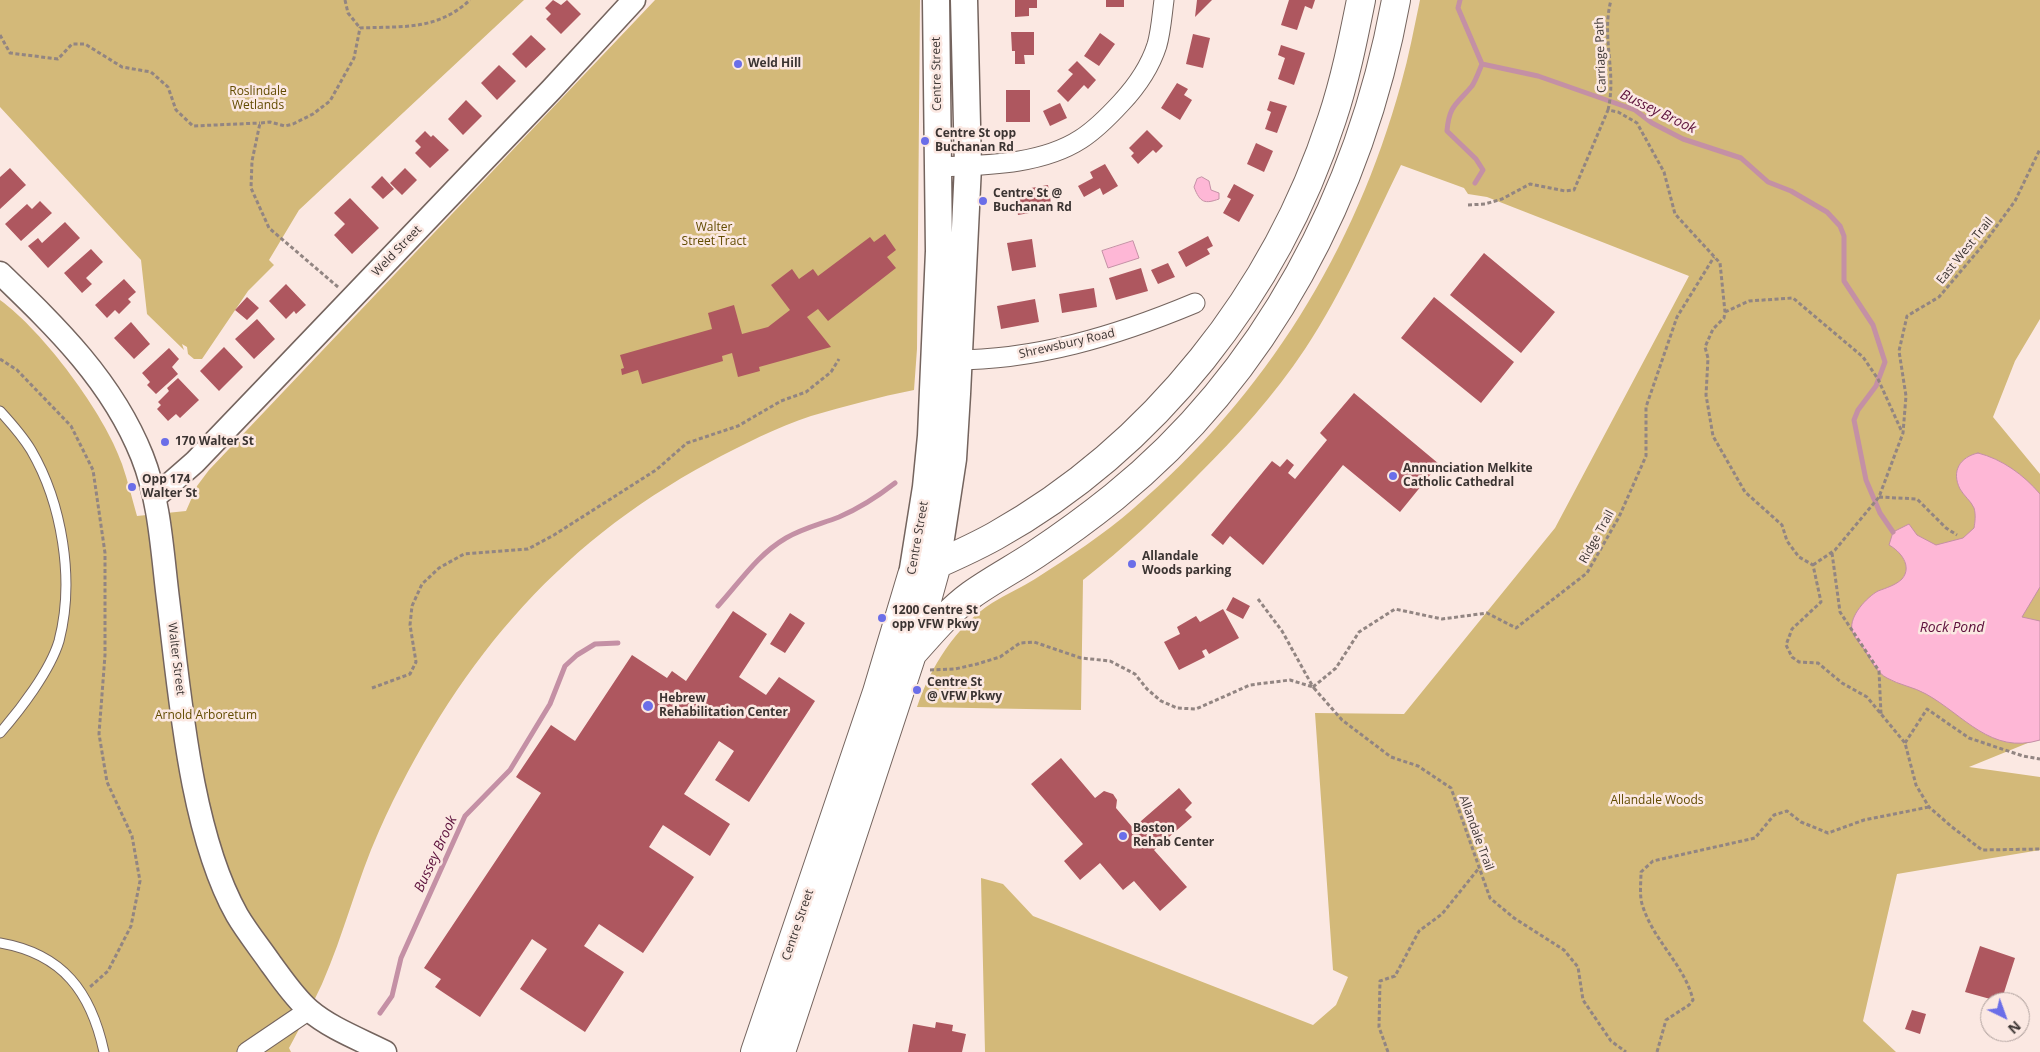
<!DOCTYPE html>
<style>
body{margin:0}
#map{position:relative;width:2040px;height:1052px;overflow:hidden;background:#fbe8e2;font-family:"Open Sans",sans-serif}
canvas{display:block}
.north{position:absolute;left:1980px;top:992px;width:50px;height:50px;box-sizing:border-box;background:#fbe8e2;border:1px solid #aea09c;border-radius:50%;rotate:138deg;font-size:14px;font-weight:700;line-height:20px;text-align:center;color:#3b3432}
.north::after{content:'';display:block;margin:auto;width:18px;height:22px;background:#6b6ee8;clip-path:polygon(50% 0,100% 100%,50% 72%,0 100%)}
</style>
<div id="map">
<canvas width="2040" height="1052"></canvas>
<div class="north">N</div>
</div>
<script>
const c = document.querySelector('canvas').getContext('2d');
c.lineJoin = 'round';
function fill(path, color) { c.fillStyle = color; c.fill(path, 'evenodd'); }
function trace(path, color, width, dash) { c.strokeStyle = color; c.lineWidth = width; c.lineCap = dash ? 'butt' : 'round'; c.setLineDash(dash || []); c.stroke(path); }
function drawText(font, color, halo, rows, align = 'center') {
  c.font = font + ' "Open Sans",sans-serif'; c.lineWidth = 5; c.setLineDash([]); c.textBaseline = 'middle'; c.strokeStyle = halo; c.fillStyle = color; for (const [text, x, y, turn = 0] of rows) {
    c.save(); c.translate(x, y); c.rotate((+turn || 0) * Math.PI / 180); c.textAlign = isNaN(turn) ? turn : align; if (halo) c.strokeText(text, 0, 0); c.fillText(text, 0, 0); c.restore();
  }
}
fill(new Path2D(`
 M0,0H524L299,210L269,260L274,265L248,291L202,359H194L188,354L187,347L182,344L184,350L147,314L141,260L0,107Z
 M655,0H920L917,349L914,390C879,397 845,406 811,416C777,427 742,445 710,462C552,547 453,669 379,831C357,880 344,934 322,984C312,1006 300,1027 289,1048L291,1052H0V300C43,331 105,414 122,464C128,481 132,499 137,516L186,511L197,486L209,470Z
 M1420,0H2040V319L2015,361L1993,417L2040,474V738L1969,767L2040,777V850L1897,874L1863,1021L1896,1052H985L981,878L1003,884L1033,916L1313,1025L1336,1005L1348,977L1333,970L1315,713L1404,714L1555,528L1689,276L1487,197L1468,194L1464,188L1401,165C1371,226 1343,292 1305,349C1274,396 1237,436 1197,476C1161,513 1124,548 1083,580L1081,710L917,707C930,668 956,626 992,603C1006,594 1021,588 1035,579C1069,557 1103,535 1134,508C1266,395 1355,251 1401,84C1409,56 1414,28 1420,0Z`), '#d3b979');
const water = new Path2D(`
 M1202,177L1209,181L1211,190L1219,193V199C1205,204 1200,203 1194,187L1197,179Z
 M1133,241L1139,258L1108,268L1102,251Z
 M1978,453C2002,459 2024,475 2040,494V587L2022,617L2040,621V740C1991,755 1964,715 1926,694C1914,687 1899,685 1887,678C1877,673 1870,659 1864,649C1860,644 1853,636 1852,630C1849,616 1867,597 1878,591C1886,588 1896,585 1902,579C1913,566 1900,551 1889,545L1893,532L1909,524L1917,535L1936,545L1963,538L1974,528C1975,522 1976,515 1974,508C1971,501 1964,496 1960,489C1951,471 1960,457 1978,453Z`);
fill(water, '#feb7d6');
trace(water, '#c490a5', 1);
trace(new Path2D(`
 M1460,0L1458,8L1482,64
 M1482,64L1538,76L1635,110L1652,123L1683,139L1741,158L1768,182L1791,191L1827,212L1840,226L1844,236V281L1873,325L1885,362L1876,386L1858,410L1854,420L1866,480L1880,513L1893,532
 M1475,183L1483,170L1476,159L1447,131C1449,105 1457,104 1472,86C1476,80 1479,71 1482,64
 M718,606C740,582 757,555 786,538C803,528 821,524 839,517C860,508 877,497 895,483
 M380,1013L392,996L401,958L465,816L510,770L550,704L565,666L577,655L595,644L618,643`), '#c490a5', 5);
fill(new Path2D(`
 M553,0L561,5L567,0L581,14L561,34L546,19L551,14L545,8Z
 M1015,0H1037V8H1029V16L1015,17Z
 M1106,0H1124V7H1106Z
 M1197,0H1212L1195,17Z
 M1289,0H1315L1312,9L1305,6L1297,30L1281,25Z
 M1011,32H1034V55H1024L1025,64H1015V51H1012Z
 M1100,33L1115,44L1099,66L1084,56Z
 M1193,34L1210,38L1203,68L1186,64Z
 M531,35L546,49L526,68L512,54Z
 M1281,45L1305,53L1294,85L1278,79L1285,58L1278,55Z
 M1077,61L1096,80L1088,89L1084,85L1068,102L1057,91L1073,74L1068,70Z
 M499,65L516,81L497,100L481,83Z
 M1177,83L1188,89L1184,95L1192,100L1180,120L1161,108Z
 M1006,90H1030V122H1006Z
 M466,100L482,116L463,135L448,119Z
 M1270,101L1287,106L1277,133L1265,129L1271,112L1267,110Z
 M1060,103L1067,118L1050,126L1043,111Z
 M1147,130L1163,146L1156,153L1153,150L1138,164L1131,156L1134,153L1129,148Z
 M425,131L431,137L433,135L449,150L430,168L415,153L421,147L415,141Z
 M1256,143L1273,151L1264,172L1247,164Z
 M1105,164L1118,186L1103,195L1100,188L1084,197L1078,186L1093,178L1090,172Z
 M10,168L26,185L0,209V177Z
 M405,168L417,180L402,195L390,183Z
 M382,176L394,189L383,199L371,187Z
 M1234,184L1254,195L1239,222L1223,213L1231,199L1227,197Z
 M1048,185L1052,209L1018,215L1014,191Z
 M350,198L379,228L352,254L334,235L345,224L334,213Z
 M40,201L52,213L21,241L5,224L27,204L32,209Z
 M65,222L80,238L48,268L28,246L38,238L42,243Z
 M885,234L896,250L887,257L896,268L828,321L818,309L807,317L831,347L759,367L760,371L738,377L732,353L722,356L723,361L642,384L638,370L622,375L621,369L624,368L620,355L712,329L708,313L734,305L742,334L768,327L790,310L771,285L792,269L799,279L813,269L818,276L870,237L874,242Z
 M1208,236L1213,246L1207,249L1210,254L1186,267L1178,252Z
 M1032,239L1036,267L1012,271L1007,243Z
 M91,249L103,262L86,278L92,284L82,293L64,273Z
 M1484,253L1555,312L1521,353L1450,295Z
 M1168,263L1175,277L1158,284L1151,270Z
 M1141,268L1148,291L1116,300L1109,278Z
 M124,279L136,292L128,299L131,302L119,314L115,310L107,318L95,305Z
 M286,284L306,305L296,314L294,311L286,319L269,301Z
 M1094,288L1097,307L1062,313L1059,294Z
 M247,297L259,308L247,320L235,310Z
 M1434,297L1514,362L1481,403L1401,338Z
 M1035,299L1039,322L1001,329L997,306Z
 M257,319L275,339L254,359L235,339Z
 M131,322L150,344L134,359L114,338Z
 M224,347L243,367L219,391L200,371Z
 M169,348L179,359L172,367L178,374L156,394L147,385L150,382L142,373Z
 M178,378L199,400L180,418L176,414L168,421L157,409L161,405L158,402L169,391L167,388Z
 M1354,393L1439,464L1400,512L1343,465L1263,565L1230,536L1223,545L1211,535L1272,461L1280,467L1287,459L1294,465L1288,473L1295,479L1327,440L1320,433Z
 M1233,597L1250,606L1243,619L1226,610Z
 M1223,609L1239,638L1209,654L1206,649L1202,651L1205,657L1179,670L1164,642L1180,634L1177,627L1196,616L1200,622Z
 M733,611L767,634L739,677L766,695L779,677L815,701L749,802L715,780L734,751L719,741L684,794L730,824L710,856L663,825L649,847L694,877L643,953L599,924L584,946L624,972L585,1032L520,989L547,949L532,939L480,1017L435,987L441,979L424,968L541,793L516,777L551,725L575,741L632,655L667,678L672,671L686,681Z
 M790,613L805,623L785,653L770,644Z
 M1061,758L1095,798L1104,791L1113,794L1117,800L1116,808L1133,828L1179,788L1192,803L1185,810L1192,817L1154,850L1187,887L1160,911L1134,881L1123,890L1100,863L1080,880L1064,861L1083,844L1031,784Z
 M1980,946L2015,958L2001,1002L1965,992Z
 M1912,1010L1926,1014L1920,1034L1905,1029Z
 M936,1022L953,1025L952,1031L966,1034L962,1052H908L913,1024L935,1028Z`), '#ae575f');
const service = new Path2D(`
 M0,411C11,423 22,435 31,450C62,503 75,580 59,641C50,671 20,710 0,733
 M0,943C63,954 91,992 104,1052`);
const minor = new Path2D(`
 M939,167C985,165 1041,165 1081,139C1095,130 1109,116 1121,103C1136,87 1150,67 1157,45C1161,31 1162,15 1164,0
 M948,360C1034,361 1116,336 1195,303
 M247,1052L309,1010`);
const tertiary = new Path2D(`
 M0,273C57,328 112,381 142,456C160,501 162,551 168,599C180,695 190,831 237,915C247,932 260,948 271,964C283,980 294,997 309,1010C330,1028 359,1039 385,1052
 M155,497L195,462L265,389L551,90L634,0`);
const secondary = new Path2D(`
 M937,564L953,459L957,394L968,166L964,0
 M912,575L926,487L931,436L939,251L936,0`);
const trunk = new Path2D(`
 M912,654C930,634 949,611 971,595C992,580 1015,568 1036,554C1063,536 1089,517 1114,497C1267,373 1361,192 1396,0
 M755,1052L877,692L912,575C940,563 968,551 995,536C1154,447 1276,292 1332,119C1345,80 1353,40 1361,0
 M781,1052L912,654L937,564`);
trace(service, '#74645e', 11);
trace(minor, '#74645e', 21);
trace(tertiary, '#74645e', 25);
trace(secondary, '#74645e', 29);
trace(trunk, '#74645e', 30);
trace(new Path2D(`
 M345,0L348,13L360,28
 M0,35L10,53L58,59L72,44H85L122,67L151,72L168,87L176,110L193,126L260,123
 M1608,110C1617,72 1601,38 1611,0
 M1468,205L1485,204L1502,199L1530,184L1565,191L1574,190L1608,110L1618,112L1637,123L1664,172L1675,214L1720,263L1725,312L1724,318L1713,329L1705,347L1708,358L1706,395L1713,436L1745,492L1782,525L1787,541L1799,557L1813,565L1821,602L1792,629L1786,645L1792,657L1799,662L1818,663L1842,683L1867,697L1905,743L1916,785L1929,807L1952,827L1982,850L2040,849
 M338,287L269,228L251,188L252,161L260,123L270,122L285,126L293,124L313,114L330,101L354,58L360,28C403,26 436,31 470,0
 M1725,312L1749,301L1793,298L1863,357L1878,379L1902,432
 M0,359L17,370L71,426L93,470L105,553V655L99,734L107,782L132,836L140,881L131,926L108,971L90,987
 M1879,497L1917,499L1946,528L1957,535
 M1832,553L1840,612L1879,671L1881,714
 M1813,565L1835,550L1879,497L1903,433L1906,396L1899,351L1907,316L1939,297L1983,245L2015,201L2040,149
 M1258,599L1282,631L1313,687L1336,668L1359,632L1395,609L1442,619L1487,613L1516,628L1587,573L1619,517L1646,456V407L1677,317L1714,257
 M930,670L955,669L977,664L1000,657L1020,643L1034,642L1081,658L1110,661L1135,674L1147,689L1161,701L1177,708L1196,709L1250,685L1290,680L1313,687L1342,720L1391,757L1418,766L1451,788L1490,898L1514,918L1564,950L1578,967L1583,1000L1611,1041L1626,1052
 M372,688L410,674L416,662L410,625L412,606L422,584L439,568L464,554L528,549L554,535L656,470L687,443L738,426L781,401L806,392L831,372L839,359
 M1905,743L1927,709L1969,738L2023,756L2040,759
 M1388,1052L1379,1027L1380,981L1395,976L1419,931L1442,914L1479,868
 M1657,1052L1666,1020L1689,1005L1693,1000C1685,966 1654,941 1643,907C1639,897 1641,883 1641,872L1653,861L1755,838L1774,815L1787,811L1801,822L1828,833L1864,820L1929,807`), '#928582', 3, [4, 2.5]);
trace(service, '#fff', 9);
trace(minor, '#fff', 19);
trace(tertiary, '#fff', 22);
trace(secondary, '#fff', 26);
trace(trunk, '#fff', 28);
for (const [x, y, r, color] of [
 [738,64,5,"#6b6ee8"],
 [925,141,5,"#6b6ee8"],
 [983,201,5,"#6b6ee8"],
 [165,442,5,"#6b6ee8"],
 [1393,476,5,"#6b6ee8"],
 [132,487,5,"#6b6ee8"],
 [1132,564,5,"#6b6ee8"],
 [882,618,5,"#6b6ee8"],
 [917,690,5,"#6b6ee8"],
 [648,706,6,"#6b6ee8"],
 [1123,836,5,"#6b6ee8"]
]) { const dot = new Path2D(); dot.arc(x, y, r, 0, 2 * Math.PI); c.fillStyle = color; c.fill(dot); trace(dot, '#fbe8e2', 2); }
drawText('12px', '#3b3432', '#fbe8e2', [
 ["Carriage Path",1601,55,-92],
 ["Centre Street",937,74,-91],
 ["Weld Street",397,251,-46],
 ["East West Trail",1965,251,-51],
 ["Shrewsbury Road",1067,344,-13],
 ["Ridge Trail",1597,537,-61],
 ["Centre Street",918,538,-80],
 ["Walter Street",176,659,83],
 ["Allandale Trail",1476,833,70],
 ["Centre Street",798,925,-71]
]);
drawText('bold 12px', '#3b3432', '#fbe8e2', [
 ["Weld Hill",748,64],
 ["Centre St opp",935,134],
 ["Buchanan Rd",935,148],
 ["Centre St @",993,194],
 ["Buchanan Rd",993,208],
 ["170 Walter St",175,442],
 ["Annunciation Melkite",1403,469],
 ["Catholic Cathedral",1403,483],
 ["Opp 174",142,480],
 ["Walter St",142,494],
 ["Allandale",1142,557],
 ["Woods parking",1142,571],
 ["1200 Centre St",892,611],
 ["opp VFW Pkwy",892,625],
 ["Centre St",927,683],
 ["@ VFW Pkwy",927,697],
 ["Hebrew",659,699],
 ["Rehabilitation Center",659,713],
 ["Boston",1133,829],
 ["Rehab Center",1133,843]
], 'left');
drawText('12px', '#624b01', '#fbe8e2', [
 ["Roslindale",258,92],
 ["Wetlands",258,106],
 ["Walter",714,228],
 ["Street Tract",714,242],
 ["Arnold Arboretum",206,716],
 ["Allandale Woods",1657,801]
]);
drawText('italic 14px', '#5c103b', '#fbe8e2', [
 ["Bussey Brook",1658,112,26],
 ["Rock Pond",1952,628],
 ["Bussey Brook",436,854,-65]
]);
</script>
